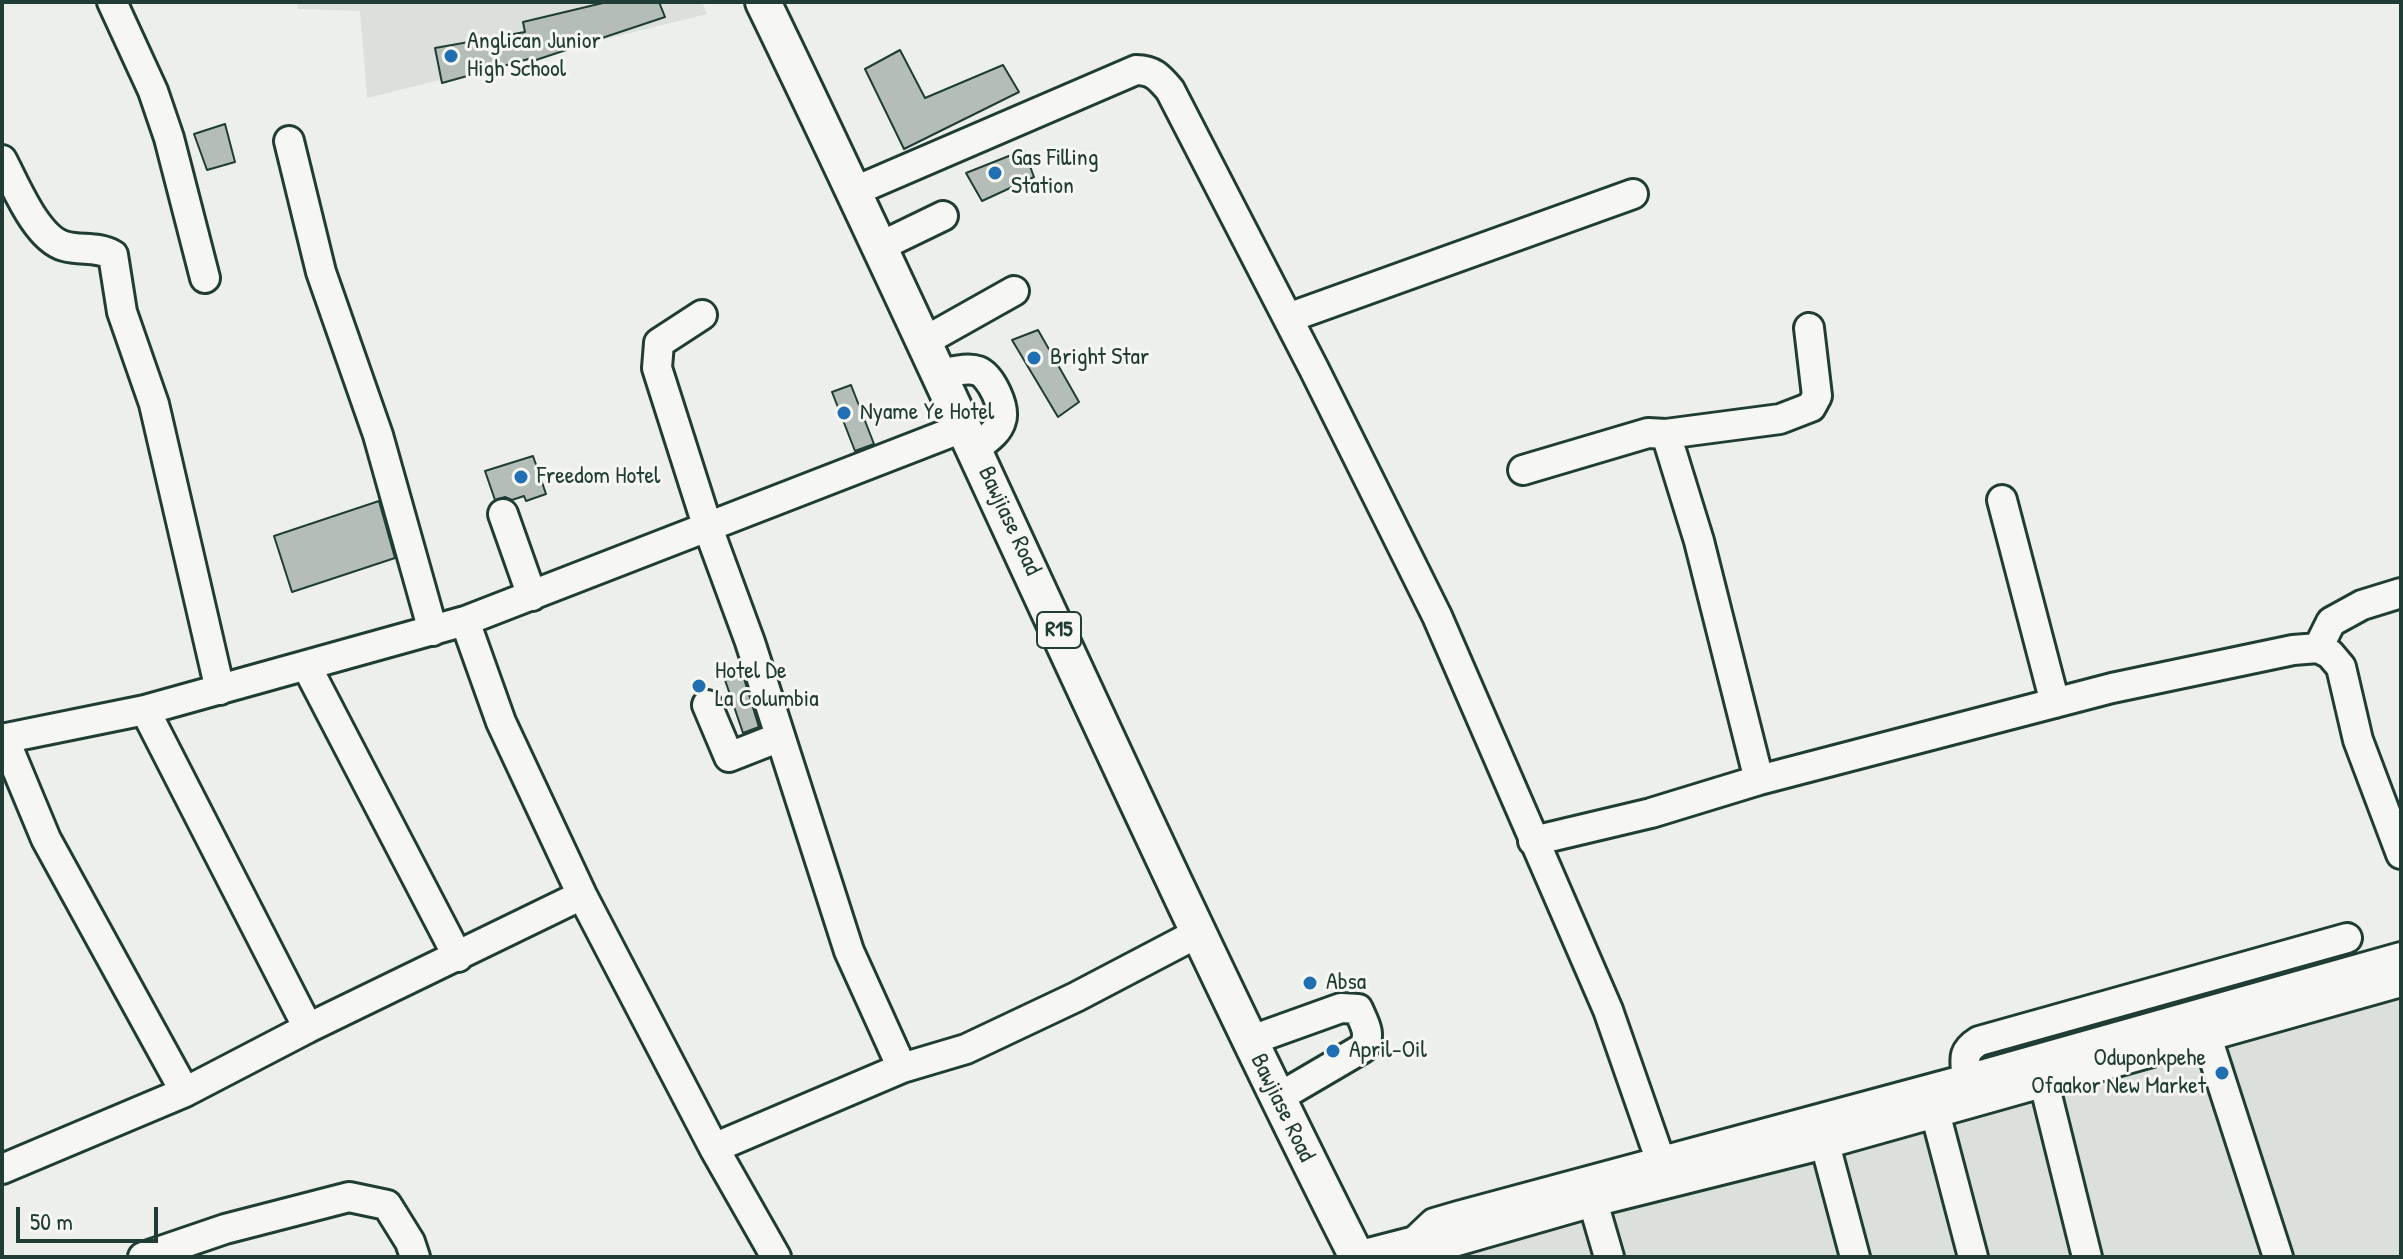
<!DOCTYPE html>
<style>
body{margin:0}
#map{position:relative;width:2403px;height:1259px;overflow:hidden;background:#edefea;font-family:"Patrick Hand",sans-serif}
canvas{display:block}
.frame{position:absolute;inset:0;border:4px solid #1f3d34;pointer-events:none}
.scale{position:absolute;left:16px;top:1207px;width:142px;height:36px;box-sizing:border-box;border:4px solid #1f3d34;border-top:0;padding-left:10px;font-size:24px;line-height:28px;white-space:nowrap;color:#1f3d34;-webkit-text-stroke:6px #f6f6f2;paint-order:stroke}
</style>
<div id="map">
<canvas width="2403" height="1259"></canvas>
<div class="frame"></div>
<div class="scale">50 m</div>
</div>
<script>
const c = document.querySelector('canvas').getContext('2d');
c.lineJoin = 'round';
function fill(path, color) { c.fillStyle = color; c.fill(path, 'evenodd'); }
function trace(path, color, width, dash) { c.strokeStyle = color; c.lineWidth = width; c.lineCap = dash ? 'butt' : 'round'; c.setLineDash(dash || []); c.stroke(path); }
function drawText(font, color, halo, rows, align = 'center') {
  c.font = font + ' "Patrick Hand",sans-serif'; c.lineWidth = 6; c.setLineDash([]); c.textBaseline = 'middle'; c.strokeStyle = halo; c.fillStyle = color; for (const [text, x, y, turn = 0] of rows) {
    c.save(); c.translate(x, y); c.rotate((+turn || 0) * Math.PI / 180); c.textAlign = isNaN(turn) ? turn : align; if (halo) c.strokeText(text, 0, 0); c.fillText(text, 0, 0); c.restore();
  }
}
fill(new Path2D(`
 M297,2H702L707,14L367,98L360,11L298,9Z
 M2401,979V1257H1386Z`), '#dce0db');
const building = new Path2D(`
 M607,2H659L665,17L533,61L532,58L442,83L435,48L525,32L523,22Z
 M900,50L925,98L1003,65L1019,92L904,149L865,69Z
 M225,124L235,162L207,170L194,134Z
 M1024,150L1034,177L982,201L966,173Z
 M1038,330L1079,402L1058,417L1012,340Z
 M851,385L874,444L855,451L832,392Z
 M533,456L546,494L526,501L524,496L512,500L505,497L495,500L485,471Z
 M379,501L395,558L292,592L274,536Z
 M742,672L759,727L743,733L724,677Z`);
fill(building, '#b4bdb8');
trace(building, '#1f3d34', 2);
const minor = new Path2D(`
 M112,2L153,91L169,138L205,278
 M289,141L321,272L378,435L433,631
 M2,160C15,184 36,238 64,246C81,251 97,246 113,255L122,312L154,404L220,690
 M855,191L1136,70C1153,70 1159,77 1170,90L1314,369L1437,616L1608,1010L1661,1162
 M881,246L943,216
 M702,315L659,343L657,368L707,525L750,642L849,951L902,1068
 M1288,318L1633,194
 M925,341L1014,291
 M940,374C952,372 967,367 978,371C991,376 1006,408 1001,421C998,433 984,441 975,449
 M1666,434L1699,541L1759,780
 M1523,470L1648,433L1666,434L1780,419L1811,407L1817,396L1809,328
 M2002,500L2055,703
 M503,514L532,596
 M465,621L501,722L582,895L714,1148L776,1257
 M2318,648L2331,622L2362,605L2401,593
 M307,667L458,957
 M707,705L729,757L780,737
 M145,710L308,1028
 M4,738L46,839L185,1092
 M2,739L145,710L465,621L965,427
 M1533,841L1651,813L1759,780L2112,688L2293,650L2318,648L2330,654L2341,667L2358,740L2401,854
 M2207,1037L2278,1257
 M1249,1041L1341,1008L1358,1009C1364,1023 1372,1034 1363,1048L1276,1099
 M1967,1079C1965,1060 1961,1052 1979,1041L2347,938
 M2044,1083L2087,1257
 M1935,1112L1973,1257
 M1825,1144L1855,1257
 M714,1148L902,1068L966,1049L1076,997L1198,933
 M2,1169L185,1092L308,1028L582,895
 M1593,1202L1609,1257
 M1415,1241L1434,1223L1458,1216L1967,1079L2401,957
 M1357,1256L1415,1241L1443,1245L1593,1202L1825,1144L2401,982
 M143,1257L225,1229L349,1197L387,1205L410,1242L415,1257`);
const major = new Path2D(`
 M763,2C965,418 1148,844 1357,1257`);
trace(minor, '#1f3d34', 34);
trace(major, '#1f3d34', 40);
trace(minor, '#f6f6f2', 28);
trace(major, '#f6f6f2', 34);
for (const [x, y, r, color] of [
 [451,56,8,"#1f6fb2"],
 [995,173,8,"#1f6fb2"],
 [1034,358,8,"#1f6fb2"],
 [844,413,8,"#1f6fb2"],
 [521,477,8,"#1f6fb2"],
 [699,686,8,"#1f6fb2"],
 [1310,983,8,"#1f6fb2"],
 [1333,1051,8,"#1f6fb2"],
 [2222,1073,8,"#1f6fb2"]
]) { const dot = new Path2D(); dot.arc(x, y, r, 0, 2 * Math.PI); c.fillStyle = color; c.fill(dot); trace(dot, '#f6f6f2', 3); }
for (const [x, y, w] of [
 [1059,630,44]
]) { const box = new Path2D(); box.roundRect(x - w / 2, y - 18, w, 36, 6); c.fillStyle = '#f6f6f2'; c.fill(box); trace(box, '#1f3d34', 2); }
drawText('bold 22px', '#1f3d34', null, [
 ["R15",1059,630]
]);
drawText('24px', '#1f3d34', '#f6f6f2', [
 ["Anglican Junior",467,42],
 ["High School",467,70],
 ["Gas Filling",1011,159],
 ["Station",1011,187],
 ["Bright Star",1050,358],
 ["Nyame Ye Hotel",860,413],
 ["Freedom Hotel",537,477],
 ["Hotel De",715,672],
 ["La Columbia",715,700],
 ["Absa",1326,983],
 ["April-Oil",1349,1051],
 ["Oduponkpehe",2206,1059,"right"],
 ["Ofaakor New Market",2206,1087,"right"]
], 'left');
drawText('24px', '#1f3d34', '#f6f6f2', [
 ["Bawjiase Road",1009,521,65],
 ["Bawjiase Road",1282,1108,64]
]);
</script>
